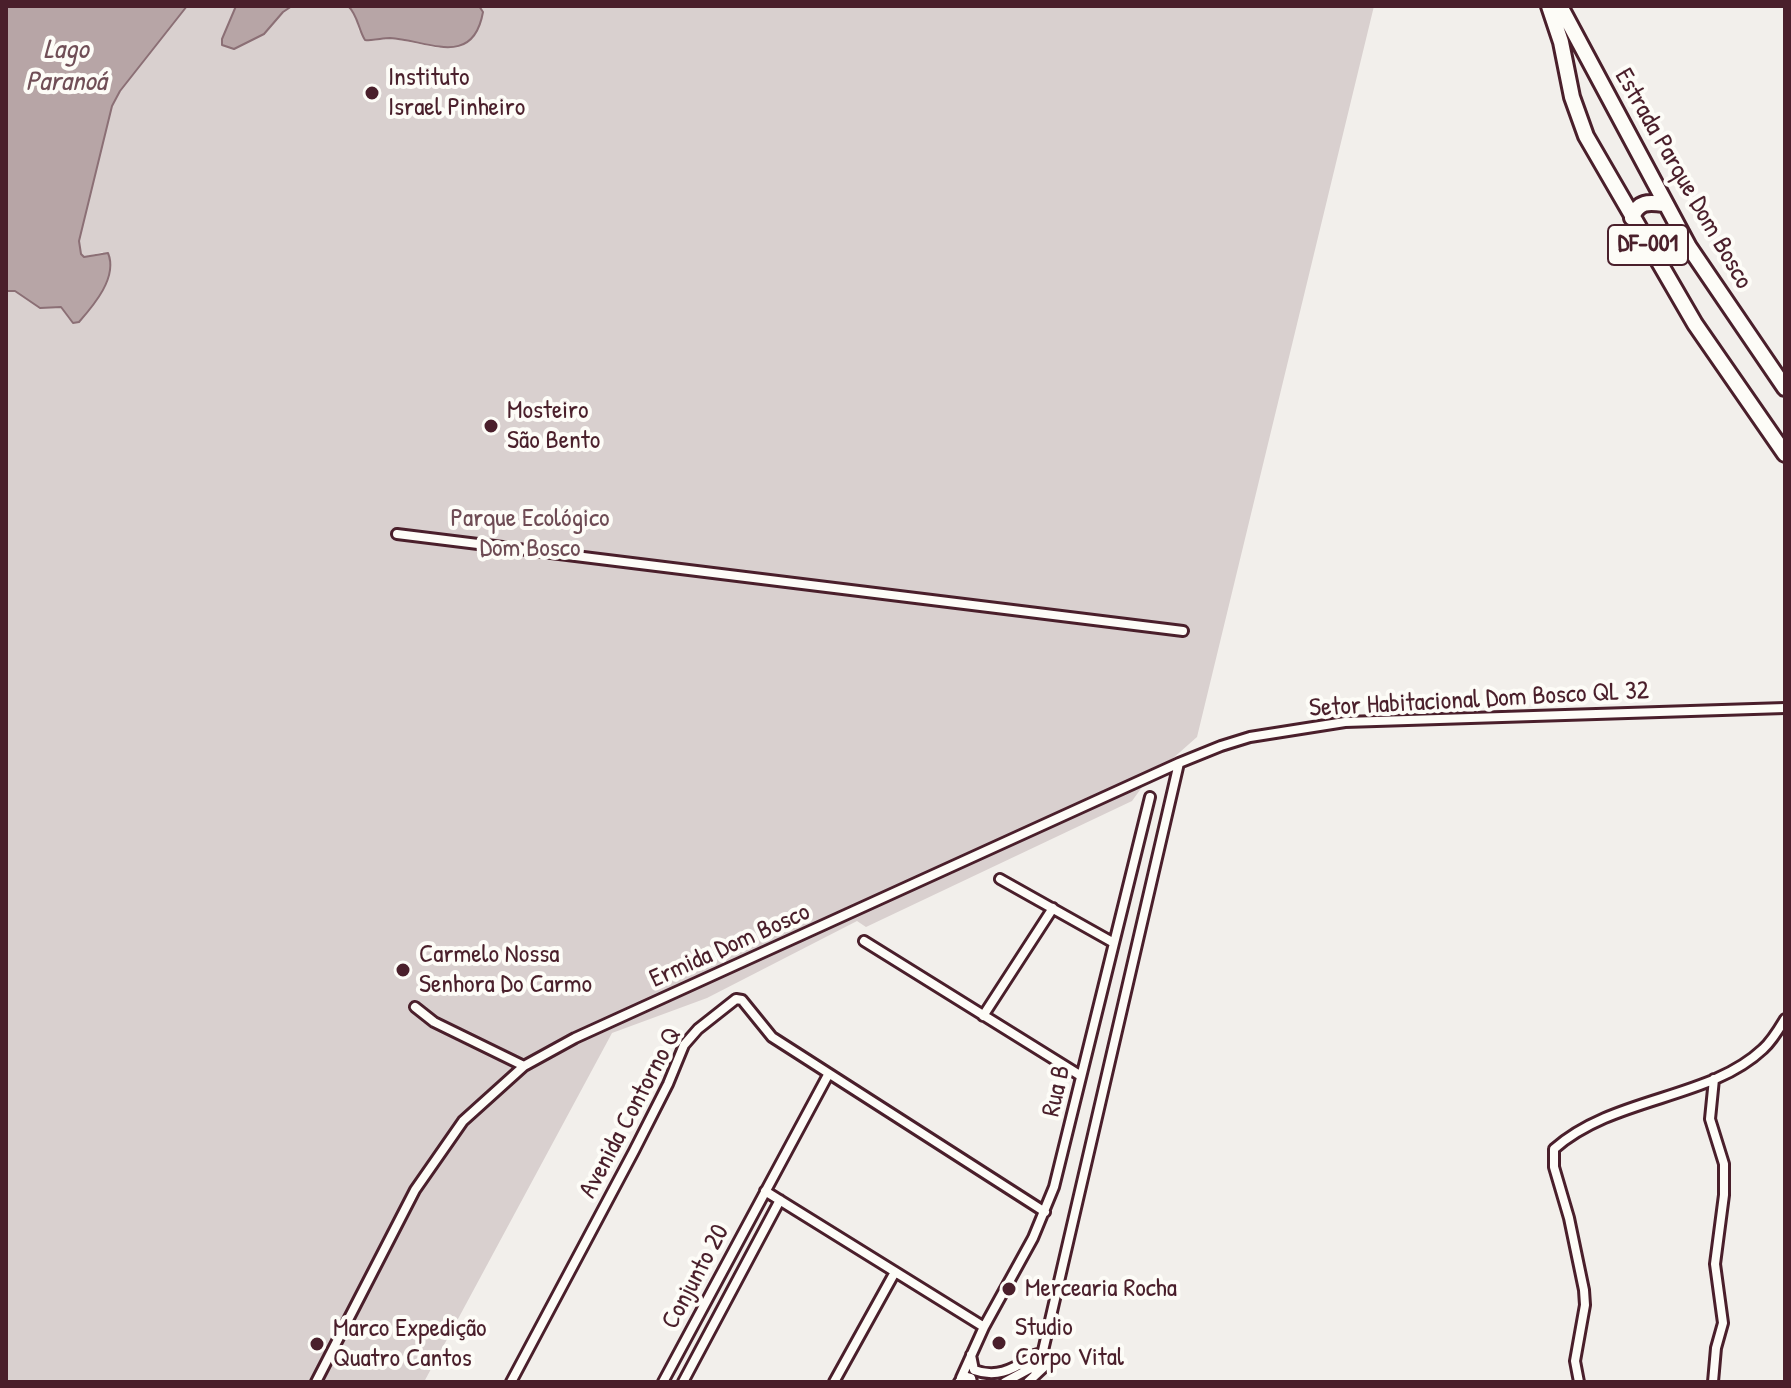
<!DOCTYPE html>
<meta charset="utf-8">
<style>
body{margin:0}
#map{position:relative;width:1791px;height:1388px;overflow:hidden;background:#f2efeb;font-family:"Patrick Hand",sans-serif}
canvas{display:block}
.frame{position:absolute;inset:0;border:8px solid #4a1f2b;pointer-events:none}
</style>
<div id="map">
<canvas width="1791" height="1388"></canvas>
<div class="frame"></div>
</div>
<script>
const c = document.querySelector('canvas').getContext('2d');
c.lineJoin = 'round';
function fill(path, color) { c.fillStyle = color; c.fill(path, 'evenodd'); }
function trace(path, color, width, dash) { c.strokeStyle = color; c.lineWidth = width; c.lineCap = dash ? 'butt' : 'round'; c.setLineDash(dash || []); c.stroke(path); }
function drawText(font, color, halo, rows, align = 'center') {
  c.font = font + ' "Patrick Hand",sans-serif'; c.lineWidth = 8; c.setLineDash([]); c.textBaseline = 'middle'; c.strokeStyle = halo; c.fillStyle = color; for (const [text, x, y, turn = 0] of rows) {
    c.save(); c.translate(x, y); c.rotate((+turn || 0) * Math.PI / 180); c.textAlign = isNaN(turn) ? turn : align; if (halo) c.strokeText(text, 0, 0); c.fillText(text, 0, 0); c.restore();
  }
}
fill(new Path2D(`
 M187,6H236L222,39L264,34L283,12L292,6H348L355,15L359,31L373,41L390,38L439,48L483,13L479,6H1374L1197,737L1145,783L1132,801L866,927L857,921L707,998L612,1033L424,1382H6V291H15L40,308L61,307L69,319L103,252L84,257L81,254L79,241L112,106L120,91Z`), '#d9d0cf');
const water = new Path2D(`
 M6,6H187L120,91L112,106L79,241L81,254L84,257L108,253C118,277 94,305 79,322L73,323L61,307L40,308L15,291H6Z
 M236,6H292L283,12L264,34L234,49L222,45V39Z
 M348,6H479L483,12C473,69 427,40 390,38C382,38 374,41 365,40C358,29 358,15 348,6Z`);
fill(water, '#b7a5a6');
trace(water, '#8b6f75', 2);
const minor = new Path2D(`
 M397,534L1183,631
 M1000,879L1114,943
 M864,941L1081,1076
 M415,1007L434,1022L524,1066
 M983,1016L1053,908
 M765,1191L984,1327
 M971,1355L974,1370C996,1378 1011,1370 1029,1359
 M1042,1355L1179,763
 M961,1378L984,1327L1033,1238L1054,1187L1150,797
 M316,1382L415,1190L463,1121L524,1066L575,1038L1179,763L1221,746L1250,737L1345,722L1785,708
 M511,1382L634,1151L668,1084L684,1045L698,1029L736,999L742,1000L772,1037L1045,1212
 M663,1382L828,1075
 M683,1382L780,1200
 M834,1382L895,1272
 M959,1382L964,1376L971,1378L972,1382
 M1005,1382L1031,1368
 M1028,1382L1044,1367V1359L1038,1354L1031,1356L1029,1364L1031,1368L1037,1371
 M1579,1382L1575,1361L1585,1305L1584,1290L1569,1218L1554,1167V1149C1614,1096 1709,1100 1763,1049C1772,1041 1779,1029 1785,1019
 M1713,1382L1716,1348L1723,1323L1715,1264L1724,1195V1164L1710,1119L1714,1079`);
const primary = new Path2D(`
 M1549,6L1561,42L1572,97L1586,136L1695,324L1785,454
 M1560,6L1689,247L1785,388
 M1632,218C1638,201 1648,202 1664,204`);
trace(minor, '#4a1f2b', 14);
trace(primary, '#4a1f2b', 20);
trace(minor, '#fdfcf7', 8);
trace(primary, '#fdfcf7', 14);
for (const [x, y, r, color] of [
 [372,93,8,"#4a1f2b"],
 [491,426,8,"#4a1f2b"],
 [403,970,8,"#4a1f2b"],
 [1009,1289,8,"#4a1f2b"],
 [999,1343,8,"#4a1f2b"],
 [317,1344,8,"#4a1f2b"]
]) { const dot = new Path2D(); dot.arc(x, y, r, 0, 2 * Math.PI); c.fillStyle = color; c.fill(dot); trace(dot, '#fdfcf7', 3); }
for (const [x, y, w] of [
 [1648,245,80]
]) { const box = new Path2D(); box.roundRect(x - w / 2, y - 20, w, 40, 6); c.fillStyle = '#fdfcf7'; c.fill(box); trace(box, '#4a1f2b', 2); }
drawText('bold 24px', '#4a1f2b', null, [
 ["DF-001",1648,245]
]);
drawText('26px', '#4a1f2b', '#fdfcf7', [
 ["Instituto",388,78],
 ["Israel Pinheiro",388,108],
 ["Mosteiro",507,411],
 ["São Bento",507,441],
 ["Carmelo Nossa",419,955],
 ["Senhora Do Carmo",419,985],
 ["Mercearia Rocha",1025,1289],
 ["Studio",1015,1328],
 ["Corpo Vital",1015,1358],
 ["Marco Expedição",333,1329],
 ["Quatro Cantos",333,1359]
], 'left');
drawText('26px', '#4a1f2b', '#fdfcf7', [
 ["Estrada Parque Dom Bosco",1683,179,60],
 ["Setor Habitacional Dom Bosco QL 32",1479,700,-3],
 ["Ermida Dom Bosco",730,946,-24],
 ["Rua B",1057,1091,-77],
 ["Avenida Contorno Q",631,1113,-62],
 ["Conjunto 20",696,1277,-62]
]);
drawText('26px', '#6e4b54', '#fdfcf7', [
 ["Parque Ecológico",530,519],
 ["Dom Bosco",530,549]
]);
drawText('italic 28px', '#704e56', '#fdfcf7', [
 ["Lago",66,51],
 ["Paranoá",66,83]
]);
</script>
